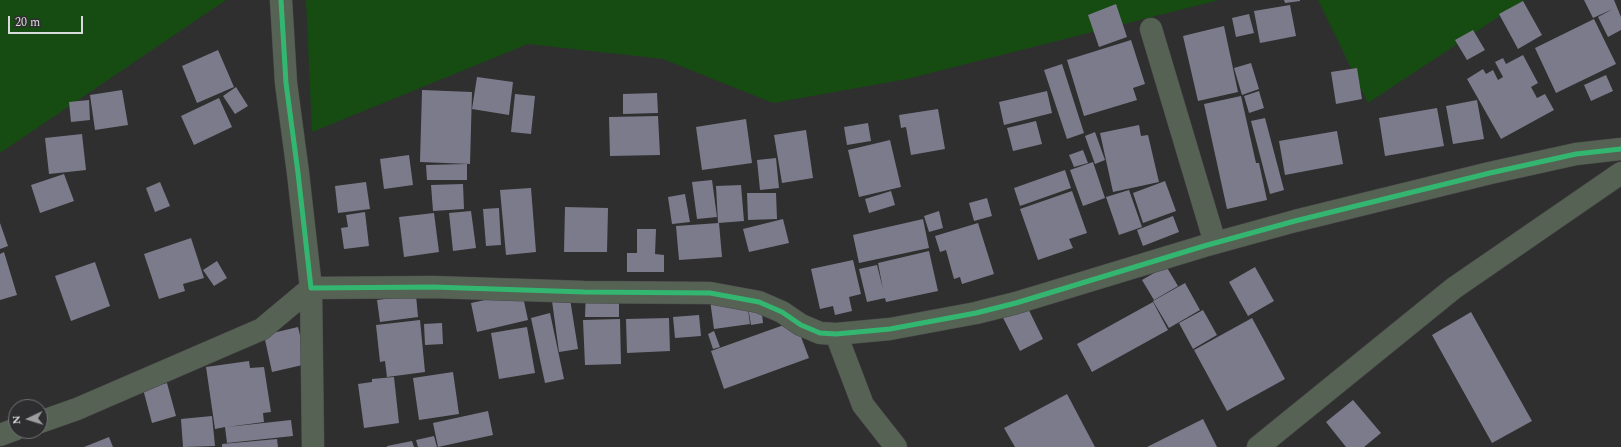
<!DOCTYPE html>
<style>
body{margin:0}
#map{position:relative;width:1621px;height:447px;overflow:hidden;background:#2f2f2f;font-family:Spectral,serif}
canvas{display:block}
.north{position:absolute;left:8px;top:399px;width:40px;height:40px;box-sizing:border-box;background:#2e2e30;border:1px solid #727374;border-radius:50%;rotate:266deg;font-size:11px;font-weight:700;line-height:16px;text-align:center;color:#d9dadb}
.north::after{content:'';display:block;margin:auto;width:14px;height:18px;background:#9e9e9f;clip-path:polygon(50% 0,100% 100%,50% 72%,0 100%)}
.scale{position:absolute;left:8px;top:16px;width:75px;height:18px;box-sizing:border-box;border:2px solid #d9dadb;border-top:0;padding-left:5px;font-size:12px;line-height:14px;white-space:nowrap;color:#d9dadb;-webkit-text-stroke:3px #2e2e30;paint-order:stroke}
</style>
<div id="map">
<canvas width="1621" height="447"></canvas>
<div class="north">N</div>
<div class="scale">20 m</div>
</div>
<script>
const c = document.querySelector('canvas').getContext('2d');
c.lineJoin = 'round';
function fill(path, color) { c.fillStyle = color; c.fill(path, 'evenodd'); }
function trace(path, color, width, dash) { c.strokeStyle = color; c.lineWidth = width; c.lineCap = dash ? 'butt' : 'round'; c.setLineDash(dash || []); c.stroke(path); }
fill(new Path2D(`
 M0,0H226L0,153Z
 M306,0H1219L907,79L773,103L663,59L528,44L312,132Z
 M1318,0H1524L1368,103Z`), '#164c12');
fill(new Path2D(`
 M1284,0H1300V1L1285,3Z
 M1584,0H1614L1621,17V30L1608,37L1598,17L1613,9L1593,18Z
 M1523,1L1542,35L1518,49L1499,14Z
 M1116,4L1127,37L1099,47L1088,15Z
 M1290,5L1296,36L1260,43L1254,11Z
 M1249,14L1254,33L1236,37L1232,18Z
 M1594,19L1616,64L1556,93L1535,48Z
 M1224,26L1238,92L1198,101L1183,36Z
 M1473,30L1485,50L1467,60L1455,40Z
 M1131,40L1145,84L1133,88L1137,100L1084,116L1067,60Z
 M218,50L234,87L197,103L182,66Z
 M1523,55L1538,83L1531,87L1537,98L1545,94L1554,110L1501,139L1467,79L1483,69L1486,74L1493,70L1498,80L1503,77L1495,62L1503,58L1506,64Z
 M1251,63L1259,89L1242,95L1234,68Z
 M1062,64L1084,133L1067,139L1044,70Z
 M1357,68L1362,99L1336,104L1331,72Z
 M1606,75L1613,91L1591,101L1584,85Z
 M477,77L513,82L509,115L472,109Z
 M236,87L248,106L235,114L223,96Z
 M122,90L128,125L95,130L90,95Z
 M422,90L472,92L470,164L420,162Z
 M1047,91L1052,113L1004,125L999,102Z
 M1259,91L1264,108L1249,113L1244,96Z
 M657,93L658,113L623,114V94Z
 M515,94L535,96L531,134L511,132Z
 M1241,96L1256,163H1259L1267,200L1227,209L1204,104Z
 M219,98L232,127L194,145L181,116Z
 M89,100L90,120L71,122L69,102Z
 M1477,100L1484,139L1453,144L1446,106Z
 M1437,108L1444,146L1385,156L1379,118Z
 M938,109L945,149L911,155L906,127L901,128L899,115Z
 M658,116L660,155L610,156L609,117Z
 M1265,118L1284,190L1270,194L1251,121Z
 M746,119L752,163L702,170L696,127Z
 M1036,121L1042,144L1013,151L1007,128Z
 M868,123L871,141L847,145L844,127Z
 M1139,125L1141,136L1148,135L1159,182L1113,192L1100,133Z
 M806,130L813,178L782,183L774,135Z
 M1337,131L1343,164L1285,175L1279,141Z
 M1095,132L1105,160L1095,164L1085,136Z
 M82,134L86,170L49,174L45,138Z
 M890,140L901,187L859,197L848,150Z
 M1083,150L1088,163L1074,167L1069,155Z
 M409,155L413,185L384,189L380,159Z
 M776,158L779,188L760,190L757,160Z
 M1093,162L1105,198L1083,206L1070,170Z
 M467,164V180H427L426,165Z
 M1065,170L1071,188L1020,206L1014,188Z
 M64,174L74,201L40,213L31,185Z
 M712,180L717,217L697,219L692,182Z
 M1165,181L1176,211L1143,223L1133,193Z
 M160,182L170,206L155,212L146,188Z
 M366,182L370,209L338,213L335,186Z
 M463,184L464,209L433,211L431,185Z
 M741,185L744,221L718,223L716,186Z
 M531,188L536,252L506,255L500,190Z
 M1129,190L1142,227L1119,235L1106,197Z
 M891,191L895,205L869,213L865,199Z
 M1072,191L1087,233L1069,239L1073,248L1038,260L1020,209Z
 M747,193H776L777,219L748,220Z
 M685,194L690,222L672,224L668,197Z
 M987,198L992,216L974,221L969,203Z
 M565,207L608,208L607,252H564Z
 M499,208L501,245L486,246L483,209Z
 M471,211L476,248L453,251L449,213Z
 M939,211L943,228L929,232L924,216Z
 M365,212L369,246L344,249L341,228L348,227L346,215Z
 M434,213L439,252L404,257L399,217Z
 M1173,216L1179,232L1143,246L1137,230Z
 M783,219L789,243L749,252L743,229Z
 M923,219L929,248L859,263L853,235Z
 M0,223L8,246L0,249Z
 M719,223L722,257L679,260L676,226Z
 M978,223L994,274L962,284L960,277L954,279L946,250L940,252L935,236Z
 M637,229H656L655,254L664,255V272H627V253H637Z
 M191,238L204,278L183,284L185,291L159,299L144,254Z
 M929,251L938,291L886,302L885,298L867,302L859,269L877,265L883,289L878,263Z
 M4,252L17,295L0,300V254Z
 M853,260L861,294L849,297L852,311L835,315L833,306L820,309L811,269Z
 M217,261L227,278L214,286L203,270Z
 M95,262L110,306L71,321L55,276Z
 M1166,266L1178,286L1154,300L1142,280Z
 M1255,267L1274,301L1248,316L1229,282Z
 M1185,283L1200,310L1169,328L1153,301Z
 M586,289H619V317H585Z
 M522,292L528,320L477,332L471,303Z
 M1021,294L1043,339L1020,351L997,306Z
 M416,295L418,317L380,322L377,300Z
 M746,295L750,324L714,329L710,300Z
 M570,299L578,349L559,352L552,301Z
 M1153,302L1168,330L1092,372L1077,344Z
 M761,305L763,323L751,325L748,307Z
 M1203,310L1217,335L1193,349L1179,323Z
 M1471,312L1532,421L1492,443L1432,335Z
 M550,313L564,379L545,383L531,318Z
 M699,315L701,336L675,338L673,317Z
 M669,318L670,351L627,353L626,319Z
 M1252,318L1285,379L1227,411L1194,350Z
 M620,319L621,364L585,365L583,320Z
 M420,320L425,372L387,377L385,361L380,362L376,325Z
 M795,321L809,358L724,389L711,351Z
 M442,323L443,344L425,345L424,324Z
 M298,327L307,364L272,372L264,335Z
 M527,327L535,373L499,379L491,333Z
 M714,331L720,347L713,349L708,334Z
 M249,361L250,368L264,367L271,412L263,413L264,422L227,427L291,420L293,436L227,443L225,427L215,429L206,367Z
 M453,372L459,414L419,420L413,378Z
 M394,377L399,423L364,428L358,384L372,382V379Z
 M167,383L176,416L152,423L143,389Z
 M1067,394L1095,447H1015L1004,428Z
 M1353,400L1381,433L1364,447H1346L1326,422Z
 M488,411L493,435L438,447L433,423Z
 M212,416L215,446L183,447L181,419Z
 M1203,419L1217,447H1147Z
 M434,436L437,447H418L416,440Z
 M109,437L113,447H84Z
 M277,439L278,447H222V444Z
 M412,441L414,447H387V446Z`), '#7c7b8c');
const minor = new Path2D(`
 M281,0L286,83L298,173L311,288L433,287L584,292L710,293L759,302L782,312L801,325L820,333L836,334L890,329L976,313L1016,303L1204,246L1295,221L1490,173L1576,154L1621,149
 M1151,29L1215,243
 M311,288L313,447
 M836,334L863,405L896,447
 M40,422L77,409L262,329L311,288
 M0,435L16,429
 M1258,447L1454,288L1621,173`);
trace(minor, '#4a4a4b', 23);
trace(minor, '#566254', 22);
trace(new Path2D(`
 M281,0L286,83L298,173L311,288L433,287L584,292L710,293L759,302L782,312L801,325L820,333L836,334L890,329L976,313L1016,303L1204,246L1295,221L1490,173L1576,154L1621,149`), '#33b770', 5);
</script>
